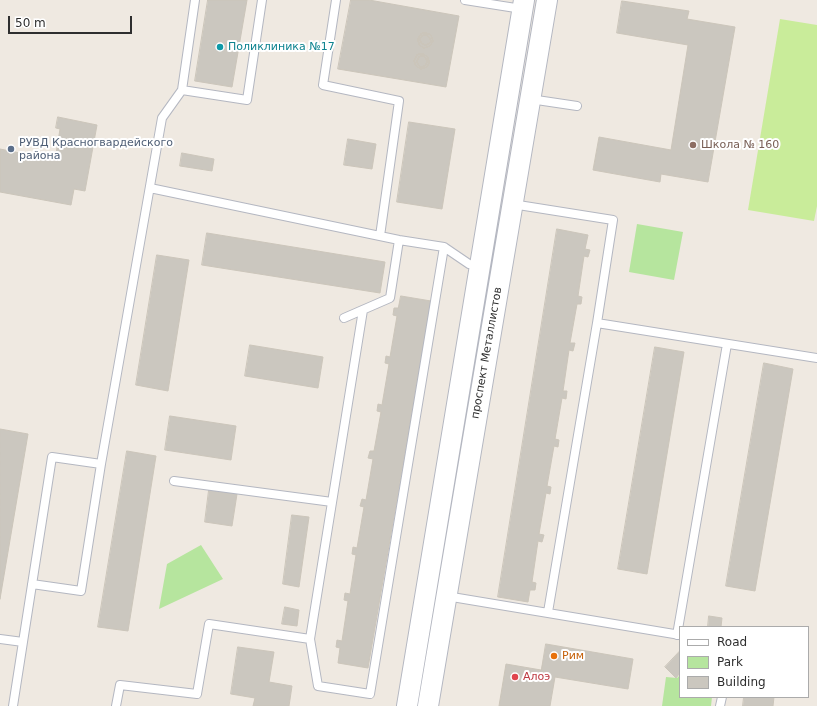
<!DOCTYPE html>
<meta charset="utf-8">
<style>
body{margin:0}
#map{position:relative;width:817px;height:706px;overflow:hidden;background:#efe9e1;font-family:"DejaVu Sans",sans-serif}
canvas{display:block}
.legend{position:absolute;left:679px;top:626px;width:130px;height:72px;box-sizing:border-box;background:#fff;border:1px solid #ababab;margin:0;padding:5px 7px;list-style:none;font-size:12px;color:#2e2e2e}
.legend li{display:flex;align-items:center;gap:8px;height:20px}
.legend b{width:20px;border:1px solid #ababab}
.scale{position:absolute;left:8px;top:16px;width:124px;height:18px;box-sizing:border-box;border:2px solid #2e2e2e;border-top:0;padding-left:5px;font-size:12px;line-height:14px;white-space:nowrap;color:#2e2e2e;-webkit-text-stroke:3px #fff;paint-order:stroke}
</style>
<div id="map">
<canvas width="817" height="706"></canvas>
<ul class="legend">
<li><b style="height:5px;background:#fff"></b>Road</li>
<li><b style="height:11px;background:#b6e59e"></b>Park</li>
<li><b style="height:11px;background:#cbc7bf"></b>Building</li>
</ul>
<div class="scale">50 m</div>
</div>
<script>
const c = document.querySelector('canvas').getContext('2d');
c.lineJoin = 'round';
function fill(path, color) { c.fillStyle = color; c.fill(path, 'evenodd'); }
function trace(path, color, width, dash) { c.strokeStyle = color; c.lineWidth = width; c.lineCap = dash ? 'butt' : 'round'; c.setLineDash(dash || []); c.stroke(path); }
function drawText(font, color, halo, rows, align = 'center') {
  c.font = font + ' "DejaVu Sans",sans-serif'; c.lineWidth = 4; c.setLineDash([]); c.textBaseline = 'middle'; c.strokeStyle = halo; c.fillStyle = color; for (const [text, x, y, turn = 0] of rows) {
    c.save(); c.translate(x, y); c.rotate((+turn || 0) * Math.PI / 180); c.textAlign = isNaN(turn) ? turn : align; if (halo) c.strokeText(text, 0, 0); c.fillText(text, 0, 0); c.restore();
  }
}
fill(new Path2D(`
 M637,224L683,232L674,280L629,272Z
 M201,545L223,579L159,609L167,564Z
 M680,675V697H712L711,706H662L666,677L677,678Z`), '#b6e59e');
fill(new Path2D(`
 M780,19L817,25V206L814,221L748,210Z`), '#c9ec9a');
const building = new Path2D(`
 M208,0H247L232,87L195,81Z
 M351,0H369L459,16L446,87L338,69Z
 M622,1L689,11L687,19L735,27L708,182L661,174L660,182L593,170L599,137L671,150L688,45L617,33Z
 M426,33L431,35L433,41L430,46L424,48L419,45L418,39L421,34ZM426,35L429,37L431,41L429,44L425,45L421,43L420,39L422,36Z
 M426,33L431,35L433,41L430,46L424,48L419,45L418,39L421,34ZM426,35L429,37L431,41L429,44L425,45L421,43L420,39L422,36Z
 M426,33L431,35L433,41L430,46L424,48L419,45L418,39L421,34ZM426,35L429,37L431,41L429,44L425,45L421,43L420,39L422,36Z
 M426,33L431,35L433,41L430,46L424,48L419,45L418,39L421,34ZM426,35L429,37L431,41L429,44L425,45L421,43L420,39L422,36Z
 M426,33L431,35L433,41L430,46L424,48L419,45L418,39L421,34ZM426,35L429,37L431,41L429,44L425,45L421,43L420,39L422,36Z
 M426,33L431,35L433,41L430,46L424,48L419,45L418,39L421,34ZM426,35L429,37L431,41L429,44L425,45L421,43L420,39L422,36Z
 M423,54L428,57L429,63L427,67L421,69L416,66L414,61L417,55ZM423,56L426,58L427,62L425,66L421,67L418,65L417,61L419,57Z
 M423,54L428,57L429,63L427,67L421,69L416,66L414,61L417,55ZM423,56L426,58L427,62L425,66L421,67L418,65L417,61L419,57Z
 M423,54L428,57L429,63L427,67L421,69L416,66L414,61L417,55ZM423,56L426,58L427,62L425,66L421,67L418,65L417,61L419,57Z
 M423,54L428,57L429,63L427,67L421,69L416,66L414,61L417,55ZM423,56L426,58L427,62L425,66L421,67L418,65L417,61L419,57Z
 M423,54L428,57L429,63L427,67L421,69L416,66L414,61L417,55ZM423,56L426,58L427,62L425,66L421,67L418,65L417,61L419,57Z
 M423,54L428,57L429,63L427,67L421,69L416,66L414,61L417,55ZM423,56L426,58L427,62L425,66L421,67L418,65L417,61L419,57Z
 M58,117L97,125L85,191L74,189L71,205L0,192V149L55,160L60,129L56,128Z
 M409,122L455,129L442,209L397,202Z
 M348,139L376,144L372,169L344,165Z
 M182,153L214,159L212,171L180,166Z
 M557,229L588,235L585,249L590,250L588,257L584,256L578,296L582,297L581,304H577L570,343H575L573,351L569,350L563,391H567L566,399L562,398L555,439L559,440L558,447L554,446L547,486L551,487L550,494L546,493L539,534L544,535L542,542L538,541L532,582L536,583L535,590H530L528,602L498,597Z
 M207,233L385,262L380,293L202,265Z
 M157,255L189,260L168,391L136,385Z
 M401,296L431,301L368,668L338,663L340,648L336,647L337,640L342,641L348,601L344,600L345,593L350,594L356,555L352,554L353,547L357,548L364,507L360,506L362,499L366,500L373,459L368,458L370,451H374L381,412L377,411L378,404L382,405L389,364L385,363L386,356L390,357L397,316L393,315L394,308H398Z
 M250,345L323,357L318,388L245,376Z
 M655,347L684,352L647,574L618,569Z
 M764,363L793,369L755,591L726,586Z
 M170,416L236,426L231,460L165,450Z
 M0,429L28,434L0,599Z
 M127,451L156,456L128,631L98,627Z
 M209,490L237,494L232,526L205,522Z
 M292,515L309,517L299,587L283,584Z
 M285,607L299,610L297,626L282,624Z
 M709,616L722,618L721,627H708Z
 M546,644L633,659L628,689L555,677L550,706H499L506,664L541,670Z
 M238,647L274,652L269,682L292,686L289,706H253L255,698L231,694Z
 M680,651V673L676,678L665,667Z
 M744,697H774L773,706H743Z`);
fill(building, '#cbc7bf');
trace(building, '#cbc5ba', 1);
const service = new Path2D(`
 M336,0L323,85L399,101L380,236
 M465,0L522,9
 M182,90L247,100L262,0
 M530,99L577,106
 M150,188L399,240L444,247L469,264L480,266
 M512,204L613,220L597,323L817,358
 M363,310L310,639L318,686L370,694L444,247
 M344,318L390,298L399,240
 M101,464L162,118L182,90L195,0
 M174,481L332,502
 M446,596L680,635
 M548,612L597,323
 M677,635L727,344
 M0,639L23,642L13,706
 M23,642L52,457L101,464L81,591L32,584
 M116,706L120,685L197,694L209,624L310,639
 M720,706L722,697`);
const tertiary = new Path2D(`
 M407,706L524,0
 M428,706L547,0`);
trace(service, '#b4b7c1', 10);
trace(tertiary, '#b4b7c1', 22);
trace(service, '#fff', 8);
trace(tertiary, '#fff', 20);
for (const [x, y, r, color] of [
 [220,47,4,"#0f9aa8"],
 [693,145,4,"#8d6e63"],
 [11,149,4,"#5c6f8a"],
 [554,656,4,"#e8710a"],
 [515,677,4,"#e0444e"]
]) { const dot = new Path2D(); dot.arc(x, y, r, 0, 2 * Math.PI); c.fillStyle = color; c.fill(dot); trace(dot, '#fff', 1.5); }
drawText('11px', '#0d838f', '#fff', [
 ["Поликлиника №17",228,47]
], 'left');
drawText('11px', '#4e5e75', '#fff', [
 ["РУВД Красногвардейского",19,143],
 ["района",19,156]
], 'left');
drawText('11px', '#785e54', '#fff', [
 ["Школа № 160",701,145]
], 'left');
drawText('11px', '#2e2e2e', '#fff', [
 ["проспект Металлистов",487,353,-80]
]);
drawText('11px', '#c56008', '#fff', [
 ["Рим",562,656]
], 'left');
drawText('11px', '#be3a42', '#fff', [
 ["Алоэ",523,677]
], 'left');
</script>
